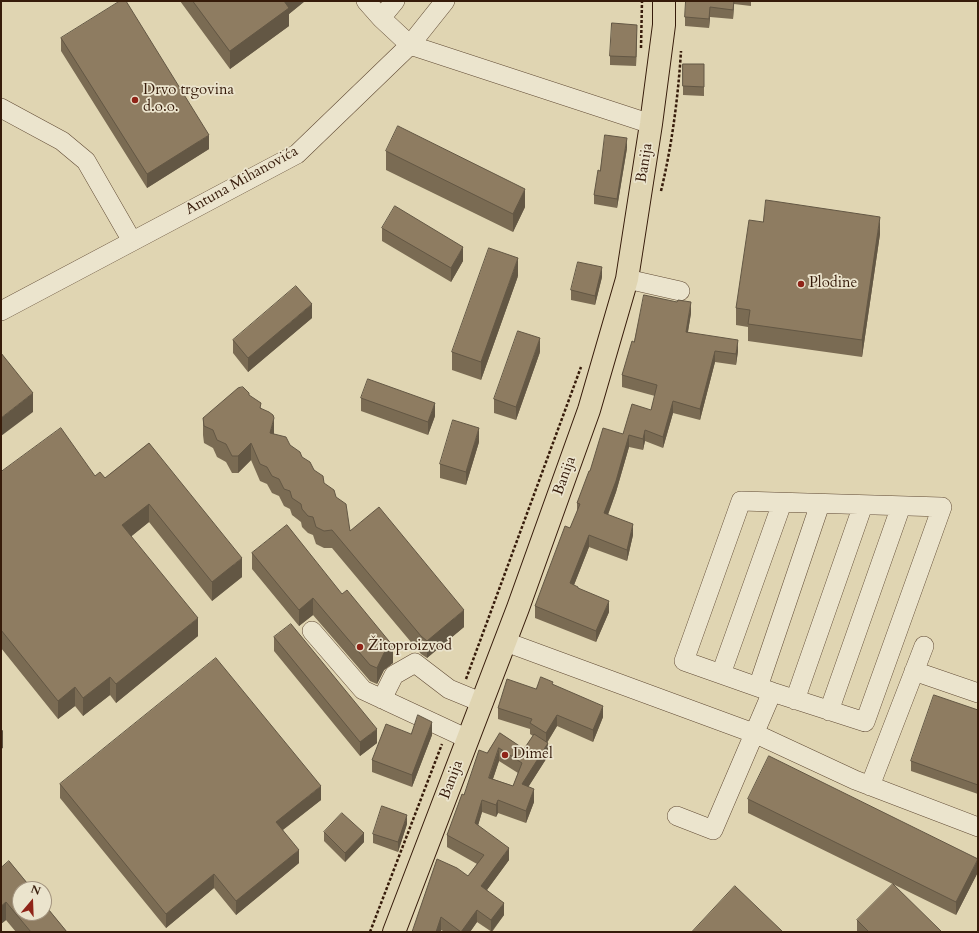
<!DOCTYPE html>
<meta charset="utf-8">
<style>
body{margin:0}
#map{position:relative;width:979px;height:933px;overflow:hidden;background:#e0d5b2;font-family:Cardo,serif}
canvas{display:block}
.frame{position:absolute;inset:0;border:2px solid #361b0a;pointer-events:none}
.north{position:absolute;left:12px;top:881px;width:40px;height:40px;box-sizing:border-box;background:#ebe4cd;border:1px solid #a3947f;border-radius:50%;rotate:19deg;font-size:11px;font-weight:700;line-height:16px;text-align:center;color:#361b0a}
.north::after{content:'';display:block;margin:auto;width:14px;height:18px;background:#8f2418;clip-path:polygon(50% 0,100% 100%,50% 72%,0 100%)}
</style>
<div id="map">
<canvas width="979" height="933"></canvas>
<div class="frame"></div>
<div class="north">N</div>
</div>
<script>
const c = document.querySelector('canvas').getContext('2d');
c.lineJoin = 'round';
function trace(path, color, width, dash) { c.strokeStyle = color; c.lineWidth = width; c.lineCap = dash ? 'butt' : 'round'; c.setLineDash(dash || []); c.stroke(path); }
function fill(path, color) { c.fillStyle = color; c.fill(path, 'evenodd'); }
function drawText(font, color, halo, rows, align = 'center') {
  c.font = font + ' Cardo,serif'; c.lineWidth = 3.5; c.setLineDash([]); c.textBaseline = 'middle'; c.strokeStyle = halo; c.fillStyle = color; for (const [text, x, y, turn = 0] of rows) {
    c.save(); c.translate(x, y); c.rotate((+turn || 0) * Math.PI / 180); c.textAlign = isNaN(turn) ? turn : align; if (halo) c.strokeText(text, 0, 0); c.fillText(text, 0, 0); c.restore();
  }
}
const minor = new Path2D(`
 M366,1L381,18L410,45L651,124
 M381,18L395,1
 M1,108L62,141L86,161L132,241
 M627,279L680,291
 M1,311L297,154L410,45L445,1
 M312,631L363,690L468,739
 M506,642L756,734L855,780L978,827
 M914,671L978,693
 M721,674L782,503
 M758,687L820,504
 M382,699L394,675L415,663L449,689L483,703
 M795,700L863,505
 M829,711L901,506
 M870,786L924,646
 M677,816L713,830L772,692L684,661L741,501L942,507L865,722L772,692`);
const major = new Path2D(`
 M394,932L518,608L589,410L627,279L651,124L664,25V1`);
trace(minor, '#604a34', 20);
trace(major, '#361b0a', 24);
trace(new Path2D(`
 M641,48L642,1
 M661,191C672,145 678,98 681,51
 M466,679L581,367
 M370,932L442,744`), '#361b0a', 2.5, [3, 2]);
trace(minor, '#ebe4cd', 19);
trace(major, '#e0d5b2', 22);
fill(new Path2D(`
 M180,1H305L289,14V26L230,69Z
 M686,1H751V6L734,4L733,19L710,17L709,28L685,26V17Z
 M779,1H797V2Z
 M637,34L636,66L610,65V56Z
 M61,38L209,149L147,188L61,51Z
 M683,64H704V96L683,95Z
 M627,148L617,208L594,204V195L600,171Z
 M386,151L525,207L513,232L386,170Z
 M763,222L880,234L862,357L748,341V327L736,325V308Z
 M382,228L463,261L451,282L382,241Z
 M518,276L481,380L452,370V352Z
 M602,277L595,305L571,300V290Z
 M691,313L688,332L738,351L736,365L715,362L700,420L673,413L663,448L645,441L643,450L629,447L616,492L608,515L633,535L627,561L589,547L574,585L609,612L596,642L535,618V606L570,528L577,513V503L590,471L623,434L651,410L655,396L622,387V375L634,342Z
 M312,318L248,372L233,353V340Z
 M540,352L516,420L494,413V399Z
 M249,395L261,408L274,434L290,445L314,470L324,483L350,531L464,627L427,658L421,654L332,548H324L316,544L313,535L308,533L302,527L301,522L292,515L290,509L284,506L279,496L272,493L267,484L260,481L251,460L238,473H232L226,462L217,457L213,448L204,443L203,435V418Z
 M361,398L435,416L428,435L361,411Z
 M479,442L466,485L440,478V464Z
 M149,443L242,577L212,601L149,522L131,536L198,636L116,703L110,695L83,716L75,706L58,719L1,648V472L95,476L105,478Z
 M287,525L393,663L384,670L377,684L370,681L313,615L299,626L252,569V553Z
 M274,637L377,743L360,756L274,651Z
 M553,685L603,717L593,742L557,726L547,743L548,756L528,787L534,802L526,823L498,813L496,817L482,812L478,825L509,860L487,890L504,915L492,932L477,922L470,932H445L441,930L412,932L468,876L477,864L447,847V835L464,795L487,753L500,733L524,749L533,736L530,734V729L498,719V708L536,689ZM499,761L518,773L513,786L493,779Z
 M978,710V794L911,771V761Z
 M411,734L432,735L412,787L372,772V760Z
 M60,784L321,800L283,830L299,863L236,915L214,888L166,928L60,798Z
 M748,799L978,872L956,915L748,813Z
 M407,824L398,852L373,843V834Z
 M324,832L364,842L345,862L324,841Z
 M9,861L67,932H16L6,920L1,924Z
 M857,920L942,932H857Z`), '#7a6b53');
fill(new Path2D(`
 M283,1H305L289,14V26L230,69V51Z
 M734,1V4L733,19V10Z
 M710,7V17L709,28V19Z
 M637,25V34L636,66V57Z
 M209,135V149L147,188V174Z
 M627,138V148L617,208V199Z
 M525,189V207L513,232V214Z
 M880,217V234L862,357V340Z
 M463,247V261L451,282V268Z
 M518,258V276L481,380V362Z
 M602,267V277L595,305V296Z
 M691,302V313L686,343V332Z
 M312,304V318L248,372V358Z
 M540,338V352L516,420V407Z
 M738,340V351L736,365V354Z
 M715,351V362L700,420V409Z
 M33,393V412L1,436V418Z
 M673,401V413L663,448V437Z
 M435,403V416L428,435V422Z
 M274,418V435L270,433Z
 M479,428V442L466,485V472Z
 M645,430V441L643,450V439Z
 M629,435V447L616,492L604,525V513Z
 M251,443V460L238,473V456Z
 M149,504V522L122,544V525Z
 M633,524V535L627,561V550Z
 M589,535V547L570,595V583Z
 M242,558V577L212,601V582Z
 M313,598V615L299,626V610Z
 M609,601V612L596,642V631Z
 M464,610V627L427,658V641Z
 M198,618V636L116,703V684Z
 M393,646V663L384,670L377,684V668L384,653Z
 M110,677V695L83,716V698Z
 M75,687V706L58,719V701Z
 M603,706V717L593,742V730Z
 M557,715V726L546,744V733Z
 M432,722V735L412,787V775Z
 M377,729V743L360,756V742Z
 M3,730V748L1,749V731Z
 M548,743V756L522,797V784Z
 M499,748V761L489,790V778Z
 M321,786V800L276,835V822Z
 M534,789V802L526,823V811Z
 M482,800V812L475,836V823Z
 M498,800V813L496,817V805Z
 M407,815V824L398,852V842Z
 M364,833V842L345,862V853Z
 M509,848V860L481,898V886Z
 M299,850V863L236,915V901Z
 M978,859V872L956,915V902Z
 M214,874V888L166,928V914Z
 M6,902V920L1,924V906Z
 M504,903V915L491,932V920Z
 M477,910V922L470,932H461Z
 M441,917V932H436Z`), '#635744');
const building = new Path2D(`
 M120,1H126L209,135L147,174L61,38Z
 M193,1H284L289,8L230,51Z
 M686,1H734L733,10L710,7L709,19L685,17Z
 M612,23L637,25L636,57L610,56Z
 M683,64H704V87L683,86Z
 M398,126L525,189L513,214L386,151Z
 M605,135L627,138L617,199L594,195L598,170L600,171Z
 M766,200L880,217L862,340L748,324L750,310L736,308L749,220L763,222Z
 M395,206L463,247L451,268L382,228Z
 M489,248L518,258L481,362L452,352Z
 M578,262L602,267L595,296L571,290Z
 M296,286L312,304L248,358L233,340Z
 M644,295L677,302L678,300L691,302L686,332L738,340L736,354L715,351L700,409L673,401L663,437L645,430L643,439L629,435L616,481L604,513L633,524L627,550L589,535L570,583L578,587V588L609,601L596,631L535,606L565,526L570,528L580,504L577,503L589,471H590L603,428L623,434L632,404L651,410L657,385L622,375L632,341L634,342Z
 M518,331L540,338L516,407L494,399Z
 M1,353L33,393L1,418Z
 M368,379L435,403L428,422L361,398Z
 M243,387L249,393V395L261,403L260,408L269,412L273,415L274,418L270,433L286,437L290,445L300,452L302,457L310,462L314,470L323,476L324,483L334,490L336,497L346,504L350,531L379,507L464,610L427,641L421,636L332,530L324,531L316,527L313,517L308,516L302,509L301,504L292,498L290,491L284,489L279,479L272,476L267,467L260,464L251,443L238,456H232L226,444L217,440L213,430L204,426L203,418L238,388Z
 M453,420L479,428L466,472L440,464Z
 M61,428L95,476L100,472L105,478L149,443L242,558L212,582L149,504L122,525L198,618L116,684L110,677L83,698L75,687L58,701L1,630V472Z
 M287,525L342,594L347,590L393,646L384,653L377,668L370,665L313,598L299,610L252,553Z
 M291,624L377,729L360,742L274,637Z
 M216,658L321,786L276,822L299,850L236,901L214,874L166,914L60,784Z
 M541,677L553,682L552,684L603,706L593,730L557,715L546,733L530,723L532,719L498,708L507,679L536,689Z
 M934,695L978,710V785L911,761Z
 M418,715L432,722L412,775L372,760L386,724L411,734Z
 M500,733L524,749L534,734L548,743L522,784L534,789L526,811L498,800L496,805L482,800L475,823L509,848L481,886L504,903L491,920L477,910L461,932L441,917L436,932H412L437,859L457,868L468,876L484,855L447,835L462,794L464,795L479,750L487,753ZM499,748L522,763L513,786L489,778Z
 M769,756L978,859L956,902L748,799Z
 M382,806L407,815L398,842L373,834Z
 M342,813L364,833L345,853L324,832Z
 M9,861L32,889H20V913H44V904L67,932H31L6,902L1,906V868Z
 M893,884L942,932H869L857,920Z
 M735,886L783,932H692Z`);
fill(building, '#8e7c61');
trace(building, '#635744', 1);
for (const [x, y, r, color] of [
 [135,100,4,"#8f2418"],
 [801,284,4,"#8f2418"],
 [360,647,4,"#8f2418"],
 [505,755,4,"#8f2418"]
]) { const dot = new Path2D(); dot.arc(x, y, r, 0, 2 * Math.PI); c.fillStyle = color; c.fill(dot); trace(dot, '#ebe4cd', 1.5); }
drawText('15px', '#361b0a', '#ebe4cd', [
 ["Drvo trgovina",143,91],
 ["d.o.o.",143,108],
 ["Plodine",809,284],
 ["Žitoproizvod",368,647],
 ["Dimel",513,755]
], 'left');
drawText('15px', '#361b0a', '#ebe4cd', [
 ["Banija",645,163,-81],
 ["Antuna Mihanovića",242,181,-29],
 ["Banija",565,476,-70],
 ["Banija",452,780,-69]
]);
</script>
